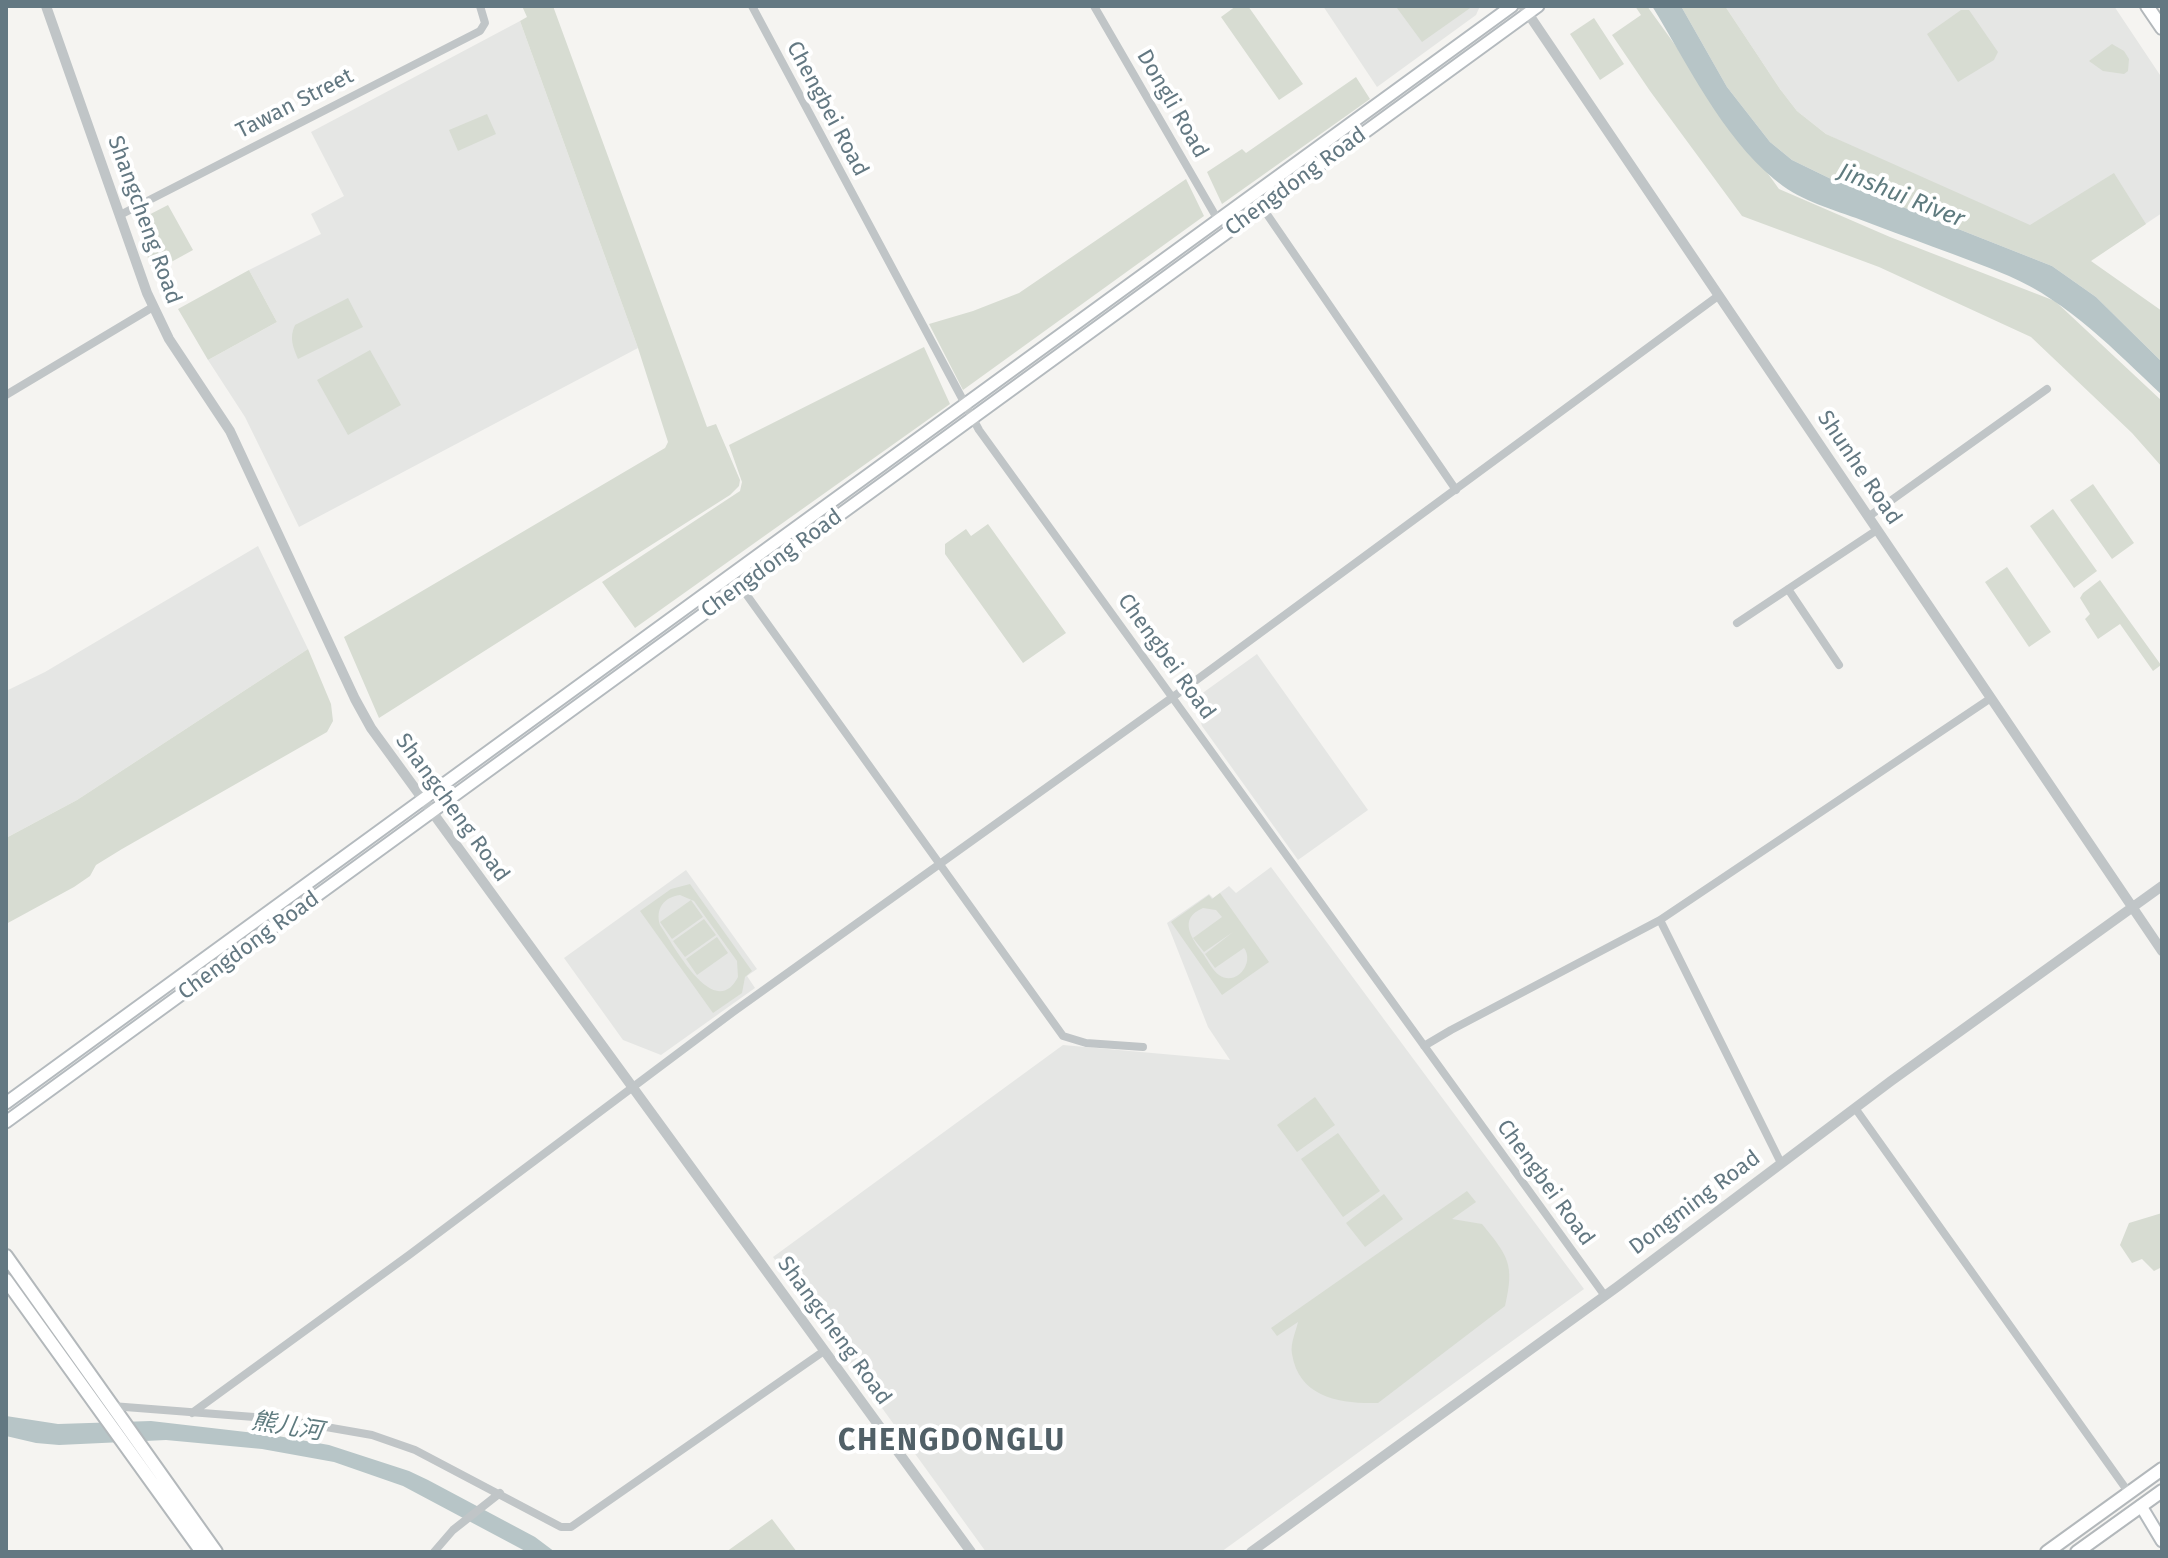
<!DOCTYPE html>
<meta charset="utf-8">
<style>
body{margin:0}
#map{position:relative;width:2168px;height:1558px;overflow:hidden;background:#f5f4f1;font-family:"Fira Sans",sans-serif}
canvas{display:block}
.frame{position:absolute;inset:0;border:8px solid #637882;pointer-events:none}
</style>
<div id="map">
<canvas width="2168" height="1558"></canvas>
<div class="frame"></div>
</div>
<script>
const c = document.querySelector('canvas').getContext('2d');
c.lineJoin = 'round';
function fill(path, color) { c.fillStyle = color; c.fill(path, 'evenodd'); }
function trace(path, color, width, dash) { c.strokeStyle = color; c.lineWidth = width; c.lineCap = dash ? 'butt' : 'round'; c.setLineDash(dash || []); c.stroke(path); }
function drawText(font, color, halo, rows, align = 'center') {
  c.font = font + ' "Fira Sans","Noto Sans SC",sans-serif'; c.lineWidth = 8; c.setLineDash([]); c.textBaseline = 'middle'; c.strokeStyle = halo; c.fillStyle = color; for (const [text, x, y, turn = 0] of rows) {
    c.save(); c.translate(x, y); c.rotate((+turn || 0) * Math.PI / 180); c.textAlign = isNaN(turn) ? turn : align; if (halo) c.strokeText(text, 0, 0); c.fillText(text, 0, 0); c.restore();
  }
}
fill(new Path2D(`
 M1323,6H1480L1476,15L1377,87Z
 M1725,6H2114L2162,78V213L2090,261L1826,134L1797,111L1780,89Z
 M520,21L638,348L299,527L245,417L208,360L277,322L249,270L321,234L311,214L344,196L311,132Z
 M258,546L308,649L77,800L6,838V691L45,672Z
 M1257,654L1368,810L1298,860L1202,726L1196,707L1198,698L1204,692Z
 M1271,867L1584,1289L1221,1552H986L773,1257L1063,1045L1230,1060L1208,1027L1167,923L1209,894L1213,898L1229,886L1236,893Z
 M686,870L757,969L747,976L755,988L661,1055L623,1040L564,958Z`), '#e5e6e4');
fill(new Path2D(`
 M522,6H553L707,427L716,424L740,480L739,486L730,495L379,718L344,637L665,448L668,442L638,348L520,21L527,17Z
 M1236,6H1248L1303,84L1279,100L1221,17Z
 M1400,6H1473L1422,42L1397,8Z
 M1635,6H1647L1779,189L1890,237L2055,301L2162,401V467L2132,433L2031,337L1879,267L1742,216L1650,91L1612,35L1641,15Z
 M1681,6H1725L1780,89L1797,111L1826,134L2030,225L2114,173L2146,224L2091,261L2162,311V362L2096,297L2052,266L1829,178L1792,160L1770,142L1727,87Z
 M1961,10H1969L1998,52L1994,60L1958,82L1927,34Z
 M1594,18L1624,64L1600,80L1570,34Z
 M2112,44L2124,51L2129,59L2128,71L2124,74L2103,71L2089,61Z
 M1356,77L1370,99L1222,204L1207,172L1242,149L1246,153Z
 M487,114L496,134L458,151L449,130Z
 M1186,179L1204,216L963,390L929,324L973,311L1019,293Z
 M168,205L193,250L153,272L135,222Z
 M249,270L277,322L208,360L178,309Z
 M348,298L363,327L298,359C293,347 289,338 295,325Z
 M924,347L950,404L635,628L602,582L740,491L742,482L729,445Z
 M370,350L401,405L348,435L317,380Z
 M2093,484L2134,543L2112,559L2070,500Z
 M2053,509L2097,571L2074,588L2030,526Z
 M988,524L1066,633L1023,663L945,554V544L966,529L971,536Z
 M2007,567L2051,632L2029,647L1985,582Z
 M2100,580L2161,665L2153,671L2120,624L2098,639L2085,619L2090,614L2080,598L2083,593Z
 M308,649L331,704L333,721L327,732L122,849L96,865L90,876L74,887L6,924V838L77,800Z
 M690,884L752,971L745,977L742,993L713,1013L640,911L671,889ZM680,895L694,901L737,961L738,977C714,1023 673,944 660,925C655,909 664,897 680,895Z
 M1220,893L1269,962L1222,995L1171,922L1209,895L1212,899ZM1203,908L1216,910L1222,917L1193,938L1204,952L1233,932L1205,954L1215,968L1244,948C1255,963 1236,987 1219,975C1213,971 1208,961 1204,955C1192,939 1177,919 1203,908Z
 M691,900L703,917L672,939L660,922Z
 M704,919L716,935L685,957L673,941Z
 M717,937L728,953L697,975L686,959Z
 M1315,1097L1335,1125L1297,1152L1277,1125Z
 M1338,1133L1380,1191L1343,1217L1301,1159Z
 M1467,1191L1476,1202L1452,1219L1482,1224C1508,1256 1515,1264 1505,1306L1378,1403C1341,1404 1299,1398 1292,1354C1290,1344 1296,1331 1298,1322L1277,1336L1271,1328Z
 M1384,1194L1403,1219L1365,1247L1346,1223Z
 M2162,1213V1267L2154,1271L2142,1259L2132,1263L2120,1245L2129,1223Z
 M772,1519L797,1552H726Z`), '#d7dcd2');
fill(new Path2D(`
 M1652,6H1681L1727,87L1770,142L1792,160L1829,178L2052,266L2096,297L2162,362V395C2115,351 2069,302 2009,276C1959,255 1907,238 1856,218C1828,208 1797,199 1774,179C1722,136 1687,63 1652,6Z
 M6,1416L58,1424L151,1421L272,1435L329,1445L409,1471L428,1480L535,1537L555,1552H527L403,1486L334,1462L262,1449L166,1440L59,1445L36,1443L6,1436Z`), '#b7c5c7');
const secondary = new Path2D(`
 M6,1103L1512,6
 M6,1122L1538,6
 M2141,1506L2162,1541`);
const primary = new Path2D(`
 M2147,6L2162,28
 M6,1256L216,1552
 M6,1280L202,1552
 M2047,1552L2162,1469
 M2077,1552L2162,1491`);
trace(secondary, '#b4babe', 15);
trace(primary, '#b3b8bb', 16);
trace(new Path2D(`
 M752,6L979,430L1605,1296
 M1094,6L1218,220
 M1262,207L1456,490
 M120,215L480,31L485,23L480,6
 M6,395L153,307
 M1868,517L2047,389
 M741,587L1063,1036L1086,1043L1143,1047
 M1788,589L1839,665
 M1737,623L1877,530
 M1660,920L1781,1163
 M1424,1046L1451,1030L1660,920L1991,698
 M1855,1108L2129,1493
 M112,1406L280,1419L372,1435L415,1450L561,1527H571L824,1351
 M192,1413L409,1255L733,1012L1191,684L1718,296
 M434,1552L453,1530L500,1493`), '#c0c5c7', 8);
trace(new Path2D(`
 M46,6L147,293L169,339L230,431L355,699L371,728L971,1552
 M1523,6L2162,951
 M1251,1552L1617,1287L1891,1081L2162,886`), '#c0c5c7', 10);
trace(secondary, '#fff', 11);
trace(primary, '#fff', 12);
drawText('22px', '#637882', '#fff', [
 ["Tawan Street",295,104,-27],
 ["Dongli Road",1172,104,60],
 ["Chengbei Road",827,109,62],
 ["Chengdong Road",1296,182,-36],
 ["Shangcheng Road",144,220,70],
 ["Shunhe Road",1859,468,56],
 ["Chengdong Road",772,564,-36],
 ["Chengbei Road",1166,657,54],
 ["Shangcheng Road",452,808,54],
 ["Chengdong Road",249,946,-36],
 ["Chengbei Road",1545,1183,54],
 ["Dongming Road",1695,1203,-37],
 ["Shangcheng Road",834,1331,54]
]);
drawText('italic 24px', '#5f7b7f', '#fff', [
 ["Jinshui River",1901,196,22],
 ["熊儿河",287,1427,9]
]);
c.letterSpacing = '2px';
drawText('bold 30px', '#516067', '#fff', [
 ["CHENGDONGLU",952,1442]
]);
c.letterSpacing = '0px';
</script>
